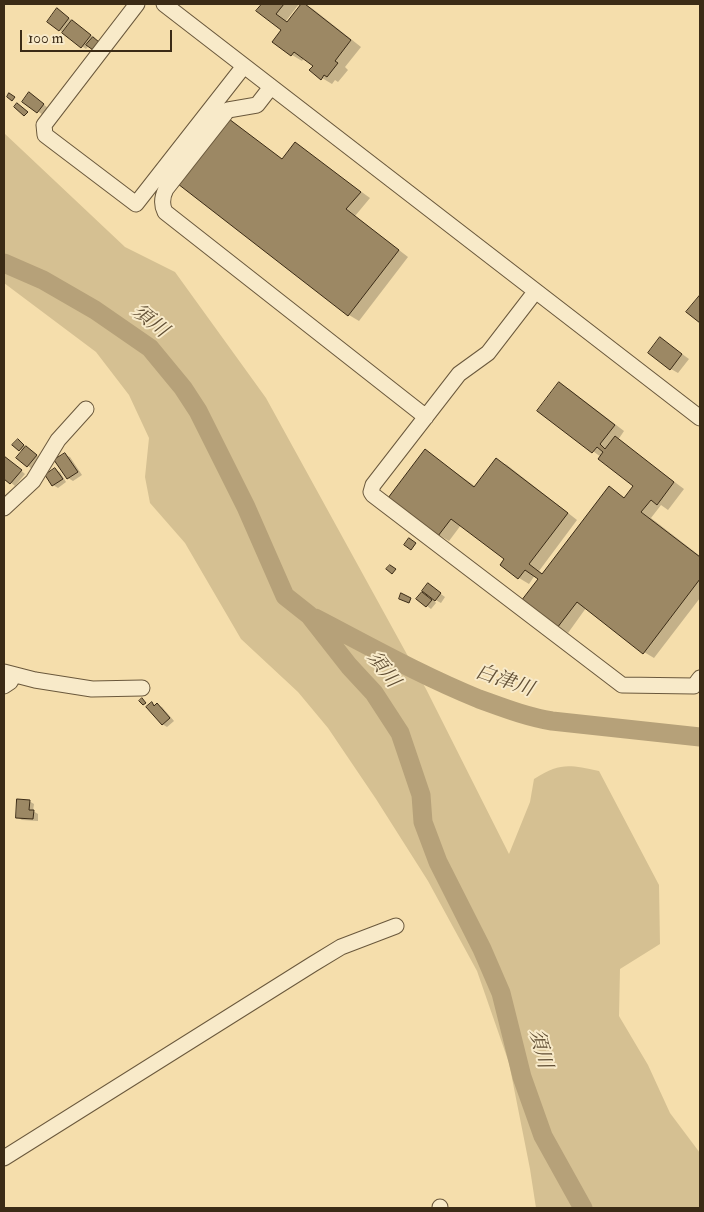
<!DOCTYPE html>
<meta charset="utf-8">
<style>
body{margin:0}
#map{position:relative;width:704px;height:1212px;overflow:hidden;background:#f5deac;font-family:"IM FELL Double Pica",serif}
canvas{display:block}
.frame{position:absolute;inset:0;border:5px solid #3b2b16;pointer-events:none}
.scale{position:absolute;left:20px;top:30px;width:152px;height:22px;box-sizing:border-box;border:2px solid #3b2b16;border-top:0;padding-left:6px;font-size:15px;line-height:18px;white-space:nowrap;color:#3b2b16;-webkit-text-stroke:4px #f8eac9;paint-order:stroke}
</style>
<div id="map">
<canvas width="704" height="1212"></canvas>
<div class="frame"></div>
<div class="scale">100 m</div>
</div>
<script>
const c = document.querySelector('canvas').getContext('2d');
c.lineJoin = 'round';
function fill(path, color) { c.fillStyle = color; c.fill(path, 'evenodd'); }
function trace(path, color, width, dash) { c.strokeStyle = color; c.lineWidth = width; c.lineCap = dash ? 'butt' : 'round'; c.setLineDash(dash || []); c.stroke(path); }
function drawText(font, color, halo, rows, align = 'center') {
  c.font = font + ' "IM FELL Double Pica","Noto Serif JP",serif'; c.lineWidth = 4; c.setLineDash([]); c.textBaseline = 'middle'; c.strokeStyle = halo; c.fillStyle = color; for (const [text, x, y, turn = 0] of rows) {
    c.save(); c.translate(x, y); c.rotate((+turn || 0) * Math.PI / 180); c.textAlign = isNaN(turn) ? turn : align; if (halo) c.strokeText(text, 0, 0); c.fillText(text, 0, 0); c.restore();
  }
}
fill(new Path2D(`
 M4,133L125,247L175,272L266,398L426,689L509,854L530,802L534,779C561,762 569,765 599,771L659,885L660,944L620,969L619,1016L648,1065L670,1113L700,1153V1208H536L530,1169L509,1063L477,971L428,881L376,799L328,728L298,692L241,639L185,543L150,503L145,477L149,438L129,395L96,352L4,283Z`), '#d5c092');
fill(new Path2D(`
 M264,4H299L286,21L288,23L304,4L313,9L361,47L345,67L348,70L338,82L335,80L332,84L322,78L311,70L314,66L304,58L302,61L292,55L283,30L258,11Z
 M62,13L95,38L86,49L48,22Z
 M34,97L48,108L43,115L24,101Z
 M230,120L283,160L295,144L370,198L355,216L408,257L359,321L349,315L180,184Z
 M660,338L689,359L678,373L671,369Z
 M559,384L569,389L624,431L618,440L684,489L668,510L661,505L651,518L700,556V598L654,658L644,652L586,608L568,633L558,627L540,579L535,575L529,584L519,578L506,559L461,525L449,541L439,535L390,497L426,451L476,487L497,460L507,465L577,520L539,571L543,574L609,488L625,498L635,486L601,457L538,411Z
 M20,442L41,459L32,469L18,458L23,452L14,445Z
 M65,455L70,457L82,475L73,481L68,478L56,461Z
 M5,457L25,474L15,486L4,477L6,473L4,471Z
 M55,470L60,472L66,482L58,488L53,485L46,476Z
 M428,585L445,597L441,603L432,598L436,603L431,609L418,599Z
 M152,704L162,707L174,721L167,727L162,724Z
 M29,801L34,804L33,811L38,814V821L22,820L17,817Z`), '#0003');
trace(new Path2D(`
 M4,263L43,280L95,310L150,348L183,388L198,411L246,507L285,596L309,615L349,666L374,693L400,733L421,795L423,822L438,862L482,949L501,993L522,1077L543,1136L583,1208
 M315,618C369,646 422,676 479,699C504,708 527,717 552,721L700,737`), '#b6a179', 19);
const building = new Path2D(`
 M262,4H284L276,14L287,22L301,4H305L351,40L335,61L338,63L327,77L324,75L321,80L309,70L313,66L294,52L291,56L272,42L281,30L256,11Z
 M57,8L69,18L59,31L47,22Z
 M72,20L91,35L81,48L62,33Z
 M93,37L99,42L93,50L86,45Z
 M29,92L44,104L37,113L22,102Z
 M9,93L15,97L12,101L7,97Z
 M17,103L28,112L24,116L14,107Z
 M229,119L282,159L295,142L361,192L346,209L399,250L348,316L178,184Z
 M700,295V323L686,312Z
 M660,337L682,354L670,370L648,353Z
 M559,382L615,425L600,444L605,449L615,436L674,482L657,505L651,500L641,512L700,557V579L643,654L577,602L557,628L521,601L538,579L525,570L518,579L500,565L504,559L451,519L438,536L388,498L425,449L474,487L496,458L568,513L529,564L542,574L609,486L624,498L633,486L598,459L603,452L597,447L592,453L537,411Z
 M18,439L24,445L19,451L12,445Z
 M26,446L37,455L27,467L16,458Z
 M65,453L78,472L67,479L54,460Z
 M4,456L22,470L10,484L4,479Z
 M55,468L63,479L52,486L45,475Z
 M409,538L416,543L411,550L404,545Z
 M390,565L396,569L392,574L386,569Z
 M428,583L441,593L435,601L422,591Z
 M422,592L432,600L426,607L416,599Z
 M401,593L411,598L409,603L399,599Z
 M142,698L146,703L143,705L139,701Z
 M152,702L154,706L157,703L170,718L162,725L146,707Z
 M17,799L30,800L29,810H34L33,819L16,818Z`);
fill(building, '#9c8864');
trace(building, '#3b2b16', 1);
const minor = new Path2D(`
 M137,4L44,125L45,135L136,204L244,66
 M164,4L700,418
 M271,87L257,105L228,110L166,189C162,197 161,204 165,212L426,417
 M535,292L488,353L459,374L373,485L371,492L373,495L622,685L694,686L700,678
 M4,508L33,481L58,440L86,409
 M4,672L35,680L92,689L142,688
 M4,686L10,682L14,675
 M4,1158L313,964L341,947L396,926
 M440,1207V1208`);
trace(minor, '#6a583c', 17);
trace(minor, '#f8eac9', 15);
drawText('italic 20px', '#604e34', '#f8eac9', [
 ["須川",149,322,38],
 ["須川",382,670,52],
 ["白津川",504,682,19],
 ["須川",539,1049,75]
]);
</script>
